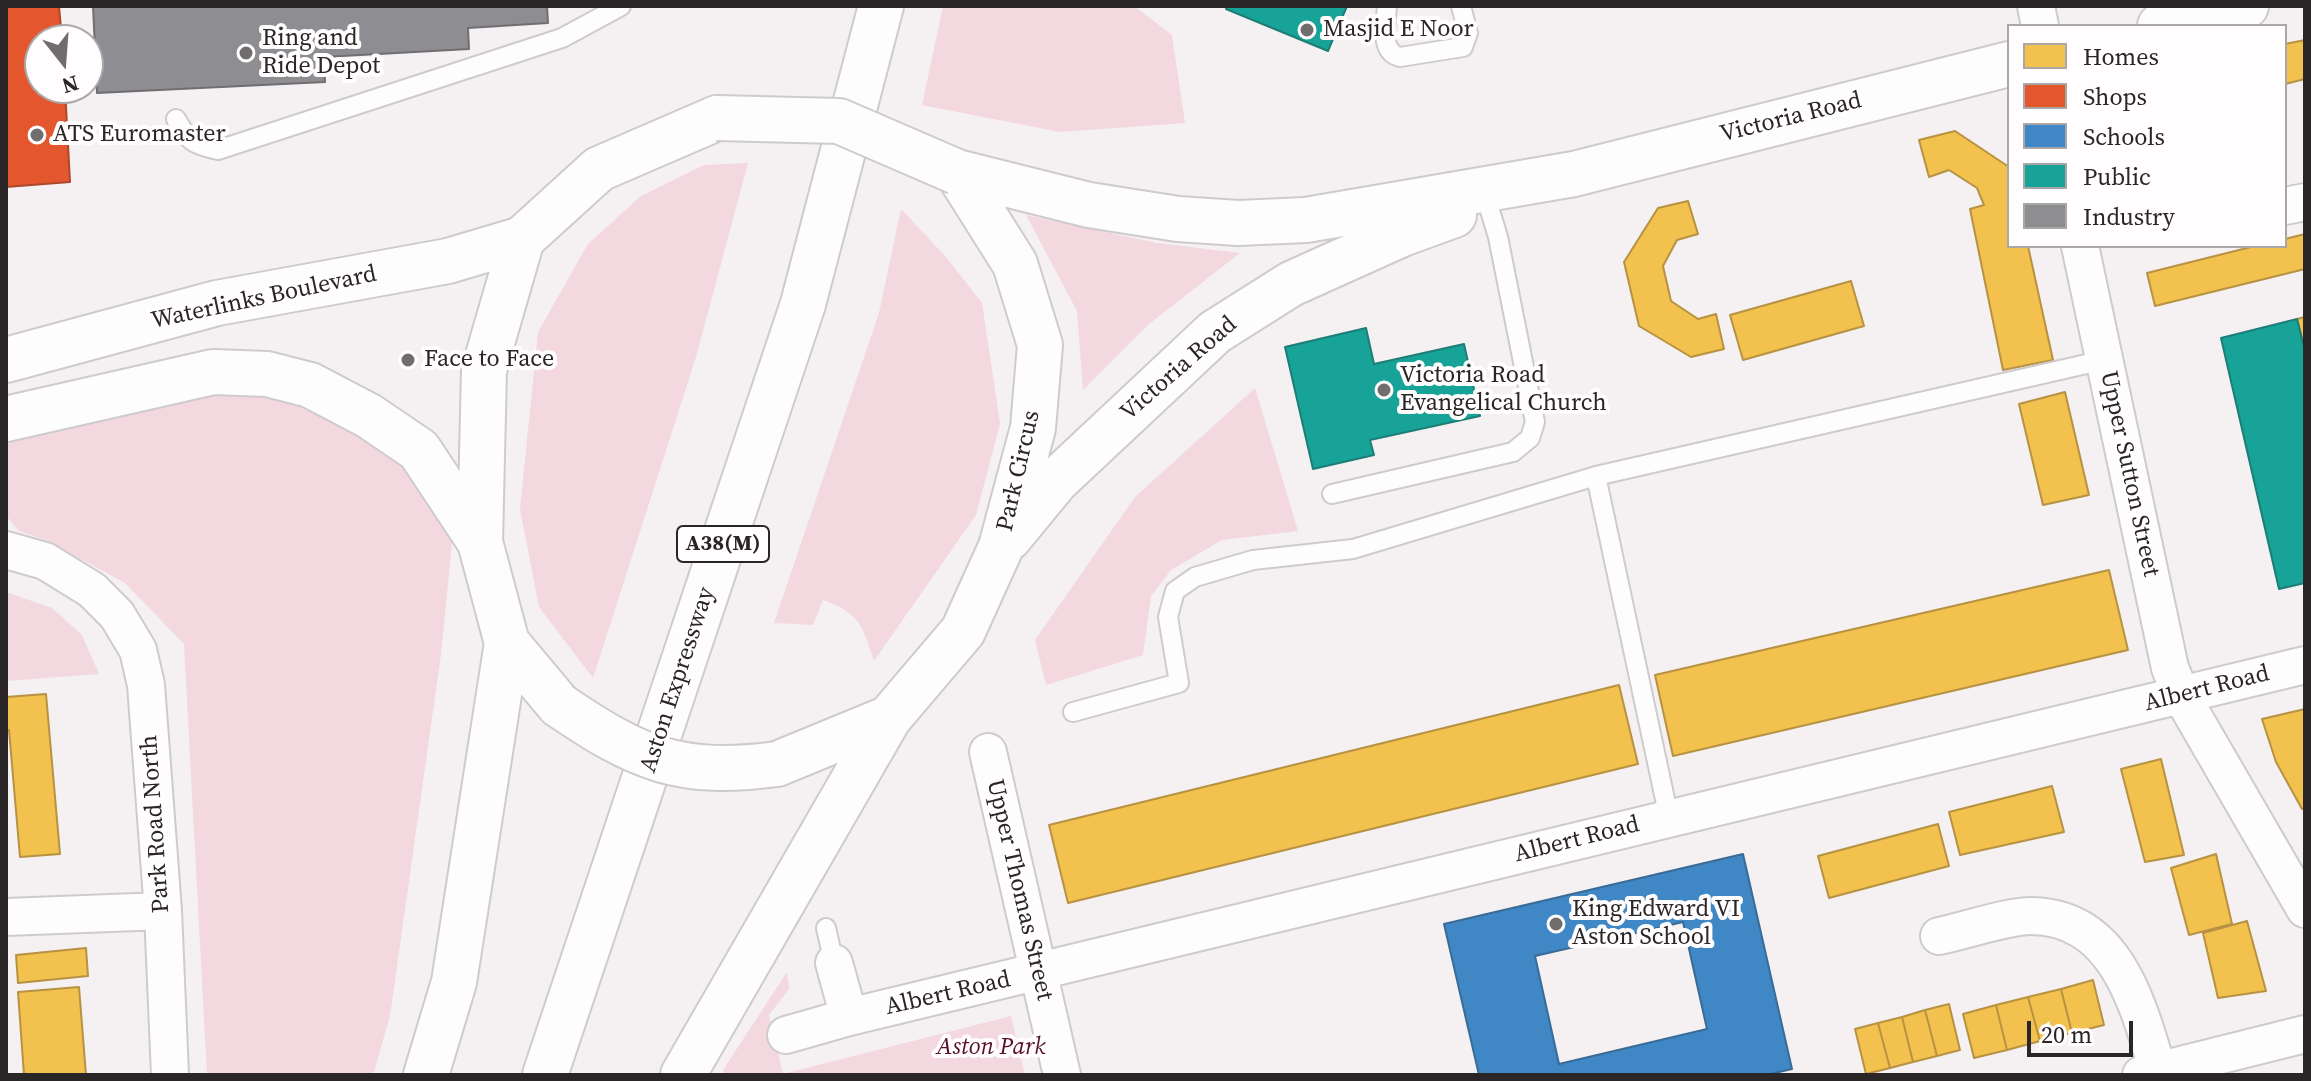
<!DOCTYPE html>
<style>
body{margin:0}
#map{position:relative;width:2311px;height:1081px;overflow:hidden;background:#f5f0f1;font-family:"Source Serif 4",serif}
canvas{display:block}
.frame{position:absolute;inset:0;border:8px solid #2a2627;pointer-events:none}
.legend{position:absolute;left:2007px;top:24px;width:280px;height:224px;box-sizing:border-box;background:#fffdfd;border:2px solid #aaa7a7;margin:0;padding:10px 14px;list-style:none;font-size:24px;color:#2a2627}
.legend li{display:flex;align-items:center;gap:16px;height:40px}
.legend b{width:40px;border:2px solid #aaa7a7}
.north{position:absolute;left:24px;top:24px;width:80px;height:80px;box-sizing:border-box;background:#fffdfd;border:2px solid #aaa7a7;border-radius:50%;rotate:163deg;font-size:22px;font-weight:700;line-height:32px;text-align:center;color:#2a2627}
.north::after{content:'';display:block;margin:auto;width:28px;height:36px;background:#716d6e;clip-path:polygon(50% 0,100% 100%,50% 72%,0 100%)}
.scale{position:absolute;left:2027px;top:1021px;width:106px;height:36px;box-sizing:border-box;border:4px solid #2a2627;border-top:0;padding-left:10px;font-size:24px;line-height:28px;white-space:nowrap;color:#2a2627;-webkit-text-stroke:6px #fffdfd;paint-order:stroke}
</style>
<div id="map">
<canvas width="2311" height="1081"></canvas>
<div class="frame"></div>
<ul class="legend">
<li><b style="height:22px;background:#f2c14e"></b>Homes</li>
<li><b style="height:22px;background:#e4572e"></b>Shops</li>
<li><b style="height:22px;background:#3f88c5"></b>Schools</li>
<li><b style="height:22px;background:#17a398"></b>Public</li>
<li><b style="height:22px;background:#8d8d92"></b>Industry</li>
</ul>
<div class="north">N</div>
<div class="scale">20 m</div>
</div>
<script>
const c = document.querySelector('canvas').getContext('2d');
c.lineJoin = 'round';
function fill(path, color) { c.fillStyle = color; c.fill(path, 'evenodd'); }
function trace(path, color, width, dash) { c.strokeStyle = color; c.lineWidth = width; c.lineCap = dash ? 'butt' : 'round'; c.setLineDash(dash || []); c.stroke(path); }
function drawText(font, color, halo, rows, align = 'center') {
  c.font = font + ' "Source Serif 4",serif'; c.lineWidth = 8; c.setLineDash([]); c.textBaseline = 'middle'; c.strokeStyle = halo; c.fillStyle = color; for (const [text, x, y, turn = 0] of rows) {
    c.save(); c.translate(x, y); c.rotate((+turn || 0) * Math.PI / 180); c.textAlign = isNaN(turn) ? turn : align; if (halo) c.strokeText(text, 0, 0); c.fillText(text, 0, 0); c.restore();
  }
}
fill(new Path2D(`
 M943,6H1134L1172,35L1185,123L1060,132L922,105Z
 M748,163L696,357L593,678L539,607L520,509L538,332L588,244L641,196L704,165Z
 M901,209L946,257L982,303L1000,424L976,515L874,661C862,625 860,613 823,600L813,625L774,623L879,313Z
 M1026,215L1157,243L1240,253L1149,324L1083,390L1077,311Z
 M1255,388L1298,531L1222,540L1171,570L1151,596L1143,655L1046,685L1035,640L1135,497Z
 M225,392L293,402L397,456L452,543L441,654L390,1016L373,1075H207L184,644L125,583L48,541L19,531L7,517L6,512V443L9,438Z
 M6,592L52,608L82,635L99,674L6,681Z
 M787,972L789,989L769,1015L783,1074L1011,1016L1025,1075H725L723,1070Z`), '#f3d8e0');
const homes = new Path2D(`
 M2305,40V79L2285,84V44Z
 M1955,131L2009,167V246H2028L2053,360L2003,370L1970,209L1984,205L1977,188L1949,170L1929,177L1919,140Z
 M1688,201L1698,234L1677,240L1663,266L1671,301L1698,319L1716,314L1724,349L1691,357L1639,326L1624,262L1658,208Z
 M2305,234V269L2155,306L2147,273L2255,246H2285V239Z
 M1851,281L1864,326L1743,360L1730,315Z
 M2305,317V351L2297,319Z
 M2065,392L2089,495L2043,505L2019,404Z
 M2109,570L2128,650L1673,756L1655,675Z
 M1619,685L1638,764L1068,903L1049,825Z
 M46,694L60,854L20,857L9,730H6V697Z
 M2305,709V808L2302,809L2276,762L2262,719Z
 M2161,759L2184,855L2145,862L2121,769Z
 M2052,786L2064,832L1960,855L1949,812Z
 M1938,824L1949,866L1829,898L1818,856Z
 M2216,854L2232,924L2189,935L2171,868Z
 M2247,921L2266,991L2218,998L2203,933Z
 M86,948L88,976L18,983L16,955Z
 M2093,980L2104,1025L2072,1033L2061,989Z
 M79,987L86,1075H24L18,992Z
 M2061,989L2072,1033L2040,1041L2028,997Z
 M2028,997L2040,1041L2007,1050L1996,1005Z
 M1949,1004L1960,1050L1937,1056L1925,1010Z
 M1996,1005L2007,1050L1974,1058L1963,1014Z
 M1925,1010L1937,1056L1913,1062L1902,1017Z
 M1902,1017L1913,1062L1890,1068L1878,1023Z
 M1878,1023L1890,1068L1866,1074L1855,1029Z`);
fill(homes, '#f2c14e');
trace(homes, '#b69242', 2);
const shops = new Path2D(`
 M6,6H59L62,40H40V88H65L70,182L6,187Z`);
fill(shops, '#e4572e');
trace(shops, '#ac482c', 2);
const schools = new Path2D(`
 M1743,854L1792,1069L1766,1075H1479L1444,924ZM1683,922L1707,1029L1559,1064L1535,956Z`);
fill(schools, '#3f88c5');
trace(schools, '#396b96', 2);
const public = new Path2D(`
 M1227,6H1347L1328,51L1226,9Z
 M2297,319L2305,351V583L2279,589L2221,338Z
 M1366,328L1374,364L1464,344L1480,416L1370,440L1374,455L1313,469L1285,347Z`);
fill(public, '#17a398');
trace(public, '#1d7e76', 2);
const industry = new Path2D(`
 M93,6H547L548,23L468,28L469,49L324,57L325,82L97,93Z`);
fill(industry, '#8d8d92');
trace(industry, '#6f6e72', 2);
const lane = new Path2D(`
 M1387,6C1386,23 1379,52 1400,57L1463,47L1468,33L1461,6
 M176,119C189,142 192,144 218,150L562,38L621,6
 M1596,476L1669,818
 M1332,494L1513,452L1530,438L1535,422L1498,237L1488,204
 M1073,712L1179,683L1168,617L1175,591L1195,577L1253,560L1353,549L1596,476L2104,360
 M826,928L834,963`);
const street = new Path2D(`
 M2036,6L2040,26
 M2285,206L2305,202
 M2080,246L2170,668L2181,695L2305,909
 M6,550L45,561L92,590L117,615L138,650L146,685L163,911L170,1075
 M988,752L1062,1075
 M6,917L163,911
 M1939,936C1963,931 2008,916 2031,916C2117,917 2138,1005 2158,1071
 M834,963L849,1017
 M786,1035L849,1017L2305,665
 M2141,1075L2305,1034`);
const secondary = new Path2D(`
 M2160,26L2246,6
 M957,172L1089,205L1178,219L1238,223L1306,220L1574,174L2009,64
 M6,360L217,303L448,261L522,239
 M6,419L213,372L267,374L310,385L369,416L419,450L480,542
 M1009,538L1056,481L1215,332L1291,284L1402,234L1454,215
 M559,705L507,643L480,542L484,370L522,239L599,169L717,118
 M777,764L889,718L963,631L1001,547L1033,428L1040,345L1015,264L957,172`);
const highway = new Path2D(`
 M426,1075L454,982L507,643
 M545,1075L803,304L881,6
 M683,1075L889,718`);
trace(lane, '#cfcbcc', 22);
trace(street, '#cfcbcc', 40);
trace(secondary, '#cfcbcc', 48);
trace(highway, '#cfcbcc', 48);
trace(lane, '#fefdfd', 18);
trace(street, '#fefdfd', 36);
trace(secondary, '#fefdfd', 44);
trace(highway, '#fefdfd', 44);
const secondaryBridge = new Path2D(`
 M717,118L839,121L957,172
 M559,705C638,759 680,777 777,764`);
trace(secondaryBridge, '#cfcbcc', 48, []);
trace(secondaryBridge, '#fefdfd', 44);
for (const [x, y, r, color] of [
 [1307,30,8,"#716d6e"],
 [246,53,8,"#716d6e"],
 [37,135,8,"#716d6e"],
 [408,360,8,"#716d6e"],
 [1384,390,8,"#716d6e"],
 [1556,924,8,"#716d6e"]
]) { const dot = new Path2D(); dot.arc(x, y, r, 0, 2 * Math.PI); c.fillStyle = color; c.fill(dot); trace(dot, '#fffdfd', 3); }
for (const [x, y, w] of [
 [723,544,92]
]) { const box = new Path2D(); box.roundRect(x - w / 2, y - 18, w, 36, 6); c.fillStyle = '#fffdfd'; c.fill(box); trace(box, '#2a2627', 2); }
drawText('bold 22px', '#2a2627', null, [
 ["A38(M)",723,544]
]);
drawText('24px', '#2a2627', '#fffdfd', [
 ["Masjid E Noor",1323,30],
 ["Ring and",262,39],
 ["Ride Depot",262,67],
 ["ATS Euromaster",53,135],
 ["Face to Face",424,360],
 ["Victoria Road",1400,376],
 ["Evangelical Church",1400,404],
 ["King Edward VI",1572,910],
 ["Aston School",1572,938]
], 'left');
drawText('24px', '#2a2627', '#fffdfd', [
 ["Victoria Road",1791,118,-14],
 ["Waterlinks Boulevard",264,298,-12],
 ["Victoria Road",1179,369,-41],
 ["Park Circus",1019,471,-77],
 ["Upper Sutton Street",2129,474,78],
 ["Aston Expressway",678,680,-72],
 ["Albert Road",2207,689,-14],
 ["Park Road North",156,824,-94],
 ["Albert Road",1577,840,-14],
 ["Upper Thomas Street",1019,890,77],
 ["Albert Road",948,994,-13]
]);
drawText('italic 24px', '#55112e', '#fffdfd', [
 ["Aston Park",991,1048]
]);
</script>
